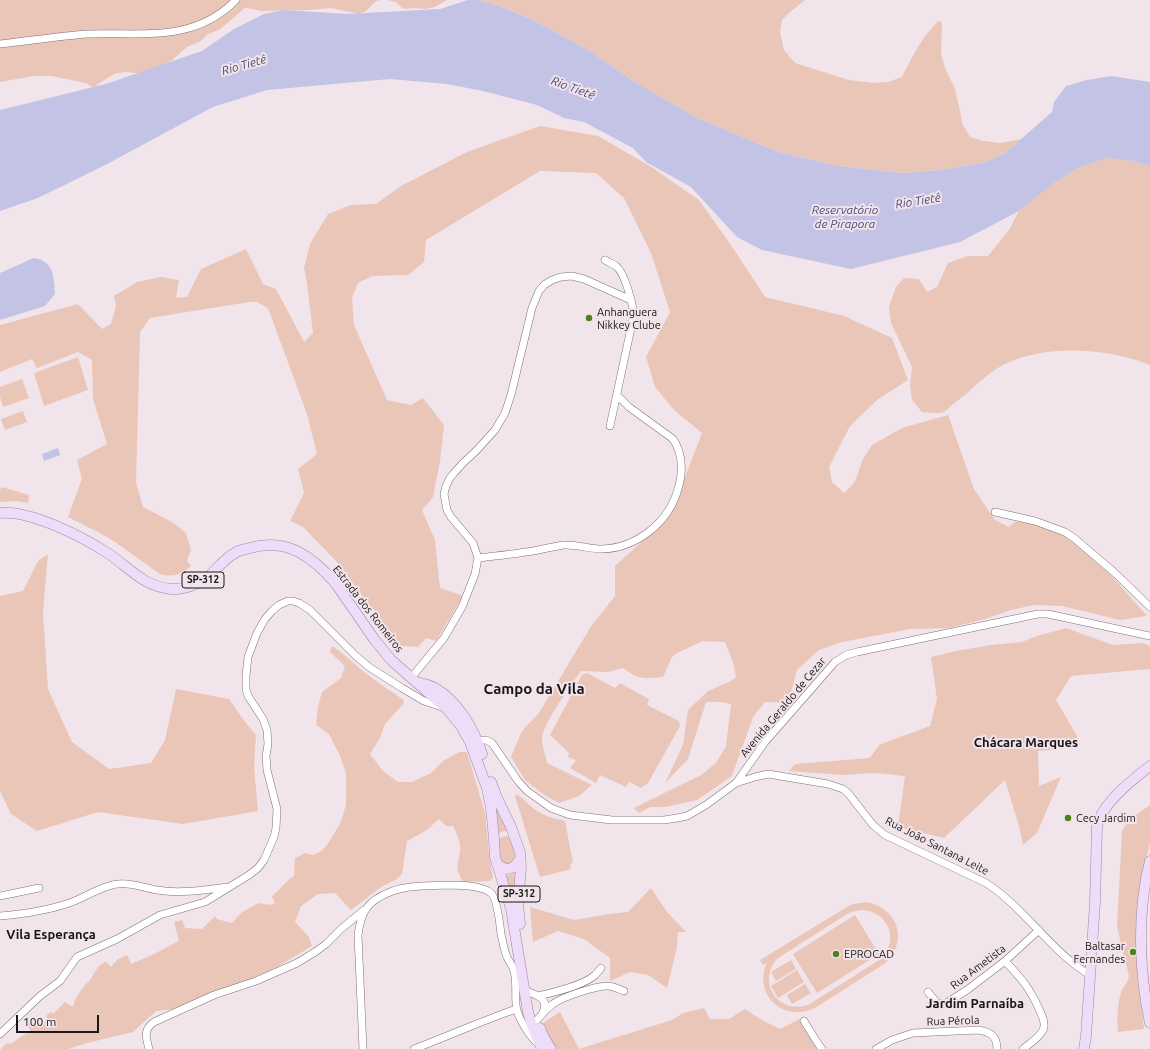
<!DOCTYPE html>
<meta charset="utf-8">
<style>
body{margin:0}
#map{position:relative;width:1150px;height:1049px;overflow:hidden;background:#f1e4eb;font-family:Ubuntu,sans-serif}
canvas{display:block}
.scale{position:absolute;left:16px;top:1015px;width:83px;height:18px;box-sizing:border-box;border:2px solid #1a1618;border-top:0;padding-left:5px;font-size:12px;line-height:14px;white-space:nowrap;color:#1a1618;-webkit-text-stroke:3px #f1e4eb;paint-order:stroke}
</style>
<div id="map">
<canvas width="1150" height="1049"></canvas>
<div class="scale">100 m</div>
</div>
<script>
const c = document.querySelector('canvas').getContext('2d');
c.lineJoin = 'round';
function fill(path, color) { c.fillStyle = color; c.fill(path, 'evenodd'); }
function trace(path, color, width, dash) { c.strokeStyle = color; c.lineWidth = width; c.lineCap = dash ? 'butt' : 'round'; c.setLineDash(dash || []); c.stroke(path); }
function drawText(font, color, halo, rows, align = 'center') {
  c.font = font + ' Ubuntu,sans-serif'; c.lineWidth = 4; c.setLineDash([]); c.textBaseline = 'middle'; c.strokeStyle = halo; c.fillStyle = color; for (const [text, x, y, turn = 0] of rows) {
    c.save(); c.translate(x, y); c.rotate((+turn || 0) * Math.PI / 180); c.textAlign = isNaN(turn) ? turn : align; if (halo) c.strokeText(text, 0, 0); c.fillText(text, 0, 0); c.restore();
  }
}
fill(new Path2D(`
 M0,0H380L376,1L366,11L359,14L332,8L308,10L264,11C257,11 252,8 245,8L219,30L208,34L201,41L187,47L170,62L141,73H135L125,72L114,74L98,84L94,88L86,83L52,76H34L0,82Z
 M388,0H447L435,7L425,9L413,8L404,9L401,7L396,2Z
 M479,0H805L790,12L782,20L780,32L784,50L795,63L849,80L874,83L888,82L902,77C912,57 922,37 938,21L942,22L941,53L945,68L955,89L963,125L970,137L984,141L1000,143L1022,139L1004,154L983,163L941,170L902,173L838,166L778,152L697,118L635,82L588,50L537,22L507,9Z
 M540,126L598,136L650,166L699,200L733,248L765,297L844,316L892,338L908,380L877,400L850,426L829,467L832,482L844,493L855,482L862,461L872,445L902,428L948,415L974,489L995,520L1009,527L1015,522L1027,521L1062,533L1110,574L1147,616L1120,620L1062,606L1034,605L1011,610L985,619L949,628L910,629L842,642L819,650L797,670L788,703L765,702L753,717L732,776L697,800L665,807H650L639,813L634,808L701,775L716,763L726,746L731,704L722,702H706L688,759L665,783L683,745L688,710L708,691L729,682L736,677L733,662L725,642L703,641L677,653L672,657L663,677C643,679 640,680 623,668L608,672L581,671C572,684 542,724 542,739C542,747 546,756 547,763L592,785L579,796L559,803L543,794L525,780L511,757L522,731L539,713L590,628L615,596V566L661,524L675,503L702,433L674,410L655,387L646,357L670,312L651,253L624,198L596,173L540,171L426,240L424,262L408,275L372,276L358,283L352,298L354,325L387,400L411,405L423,398L444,425L440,461L433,497L422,510L435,540L440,588L463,596L436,641L426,638L418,647L401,646L336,561L303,527L290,521L304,493L298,469L317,454L307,414L268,308L257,302H249L150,318L140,332L136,483L143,507L172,522L186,533L191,550L187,561L191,566C181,574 173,578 160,574L115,542L100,533L68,517L82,479L77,460L107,444L93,399L92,360L78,352L37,368L32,359L0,372V325L78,304L102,329L111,324L116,306L114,296L137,282L161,277L179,280L176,298L187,297L201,269L246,249L263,284L276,289L304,342L313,333L307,283L304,268L310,244L328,214L351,205L376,204L401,186L467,152Z
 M1105,158L1134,161L1150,166V365C1107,347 1036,343 996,369C981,379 968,394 953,404C950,407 947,410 944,412C938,414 928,412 922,412L912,400L910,386L912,367L891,323L889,307L896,287L904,278L919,279L927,292L937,287L948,263L968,256H988L1009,230L1019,211L1053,184L1076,169Z
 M78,357L88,390L44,406L34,373Z
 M22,379L29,398L3,407L0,397V387Z
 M23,411L27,422L5,430L1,419Z
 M2,487L29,495L28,503L17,501L0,502V489Z
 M48,554L43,612L48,689L72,742L109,769L151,763L165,740L176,689L229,699L245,722L256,735L254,767L258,811L183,824L98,812L37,831L11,814L0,791V596L23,591L38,561Z
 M1066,628L1113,645L1143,643L1150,646V669L1071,676L1056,700L1077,736V747L1038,751L1039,786L1061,777L1037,833L1023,845L1019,826L1005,780L944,838L898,827L905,776L874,773L844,775L789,771L795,764L870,758L879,745L930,726L937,699L931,657L956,651L991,645L1022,642L1037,636Z
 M332,646C342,652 350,660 359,668C373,679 388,690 404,700L403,704L385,724L380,738L370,754L383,771L398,782H412L431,773L443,761L460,752H467L485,813L489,855L493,878L489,881L464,882C452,868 461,860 460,845C459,838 456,832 453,826H446L439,819L427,830L407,841L402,874L397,879L381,887L351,910L335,893L318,894L301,906L295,922L309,937L312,946L277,967L239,984L173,1009L156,1011L133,1032L87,1043L68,1049H1L7,1043L11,1044L25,1034L31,1032L27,1025L32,1023L35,1024L43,1025L48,1019L46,1016L51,1012L53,1014L65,1002L73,1007L75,1000L83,987L90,980L98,967L106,961L111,967L117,960L127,955L131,964L150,956L179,941L174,922L182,920L185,928L202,929L215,916L217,919L232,923L241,913L258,903L270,905L275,903L272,896C280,890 286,881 294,876L295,858L305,853L313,855L320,852L327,845L340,824L346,805V773L340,756L329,734L316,725L318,706L322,692L341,678L345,666L330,652Z
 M587,673L615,688L620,683L649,699L647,705L679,721L680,726L648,783L641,788L629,782L626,787L600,775L596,783L570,768L576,760L568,757L569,753L550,735L582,675Z
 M516,794C524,798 529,806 537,811C545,816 555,819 565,821L573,863L570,864L571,869L540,877L515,796Z
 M495,805L509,832L504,831L496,835Z
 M1150,805V843L1140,884V991L1144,1029L1118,1032C1117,1021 1117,1004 1121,993C1123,985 1127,986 1129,976L1117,927L1122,831L1130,817L1136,815Z
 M507,836C516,843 516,855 513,865L499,862L498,841L500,838Z
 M516,872L514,903L503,876L515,874Z
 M651,888L667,912L686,932H678L677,947L667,988L648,975L630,972L610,981V958L584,939L558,931L533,942L530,907L574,920L609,914L628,912Z
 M867,902C899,909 909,942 884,964L815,1008C808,1011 801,1013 794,1012C770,1010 756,984 767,963L763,965L760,960L847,907L853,904ZM861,910C888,911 900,939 881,959L808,1005C777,1015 756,981 778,958L847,914L851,912Z
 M855,915L879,954L817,993L793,954Z
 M791,960L796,969L776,981L771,972Z
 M797,970L804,982L778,998L771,986Z
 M805,984L811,993L792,1004L787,995Z
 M704,1008L710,1019H729L745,1009L760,1019L780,1029L800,1019L818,1049H579L672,1020L683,1013Z
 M560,1012L579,1049H556L543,1023Z`), '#eac6b8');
fill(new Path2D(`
 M468,0H479L507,9L537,22L588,50L635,82L697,118L778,152L838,166L902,173L941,170L983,163L1004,154L1052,112L1054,102L1066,86L1087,80L1111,76L1150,82V166L1134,161L1106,158L1076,169L1053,184L1019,211L960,242L851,269L762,250L737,237L691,187L646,162L633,148L584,122L564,118L537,105L483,91L447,84L390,79L267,90L213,107L109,163L38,198L0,211V110L106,84L202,51L234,29L264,14L284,10L347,14L440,9Z
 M34,258C37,259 41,259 43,261C55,267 54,283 55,294L45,306L0,320V273Z
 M58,448L60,455L44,461L42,454Z`), '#c2c3e5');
const minor = new Path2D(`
 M0,44C29,41 59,36 88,34C142,32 194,43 236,0
 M605,260C608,262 613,264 616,266C625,273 632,302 634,314L610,426
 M995,512L1035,521L1065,532L1074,538L1115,573L1150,607
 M478,558C496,556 514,554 533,551C543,549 552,547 563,545C576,544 589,549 602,549C637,548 669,522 678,489C683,472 683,454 673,439L629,407L617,395
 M411,678L444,638L462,607L475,574L478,558L473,543L451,517L447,510L444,494L446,486L450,478L454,473L463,463L476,451L495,430L505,413L511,395L532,308L539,291L544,285L552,280L561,277L572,276L584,279L631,300
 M475,743L483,740H486L492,743L518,781L527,791L551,808L570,815L612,820H664L677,818L687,816L706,805L736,783L765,742L835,662L846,655L857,652L1038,614H1048L1150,636
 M736,783L755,777L768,774L828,784L843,789L848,793L873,825L885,835L986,883C1025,908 1050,951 1090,975
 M0,896L39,888
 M0,916C24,914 50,910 72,902C85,897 104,885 118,884C131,882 144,888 157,890C180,894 204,890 227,887
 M1005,961C1020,977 1030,988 1039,1009C1041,1014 1045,1020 1044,1027C1042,1036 1030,1043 1023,1049
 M529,992C539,996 549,1000 543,1012
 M928,992L937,1003L943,1004L948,1002L967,990L1005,961L1039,930
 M538,996C552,993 584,985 595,975C597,973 599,971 601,968
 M537,1020C542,1014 547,1008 553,1004C562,997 598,985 609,986C615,987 619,989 624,991
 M804,1021L817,1042L822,1049
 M0,1034L40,996L60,981L77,957L117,939L160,915L205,902L249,875L258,868L264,860L274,837L276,828L277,809L267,770L266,756L268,744L267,730L263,719L248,696L246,689V676L248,657L257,633L265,619L272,611L279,605L288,601H293L299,603L310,610L356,656L369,667L402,688L424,701L442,707
 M149,1049C146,1037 143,1030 154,1022L214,995L256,981L297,963L315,952L326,944L341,929L364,910
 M363,1049L358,935C361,912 367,901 390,892C408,885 427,886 447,885C459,885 481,885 491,893C497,898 500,925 501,934C503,942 504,950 507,957C509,962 513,966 514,971C517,982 515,993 516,1004C516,1016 529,1035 537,1043
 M414,1049C448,1036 482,1021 516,1009
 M876,1049L892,1040L913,1033L978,1030C990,1032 997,1035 997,1049`);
const primary = new Path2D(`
 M0,513C31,510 83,537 109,554C131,569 143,586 171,589C183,590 199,584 208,577C217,569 225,558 235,553C239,550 245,549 250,548C287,537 313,557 336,584L374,639L391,660L447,709L461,726L470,742L487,788L491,808L494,839L495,857L511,909L528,1012L532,1026L542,1049
 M420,683C425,684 431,686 435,688C458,701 474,729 482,754
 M491,782L497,798L511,827L520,852L521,867L518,904L520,924
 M1150,861C1137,911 1139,972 1150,1023
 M497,864C508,872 513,870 520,859
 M540,1028L543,1036L551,1049
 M1084,1049L1086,1036L1095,902L1097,827C1101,804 1132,780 1150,766`);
trace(minor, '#7d7178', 8);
trace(primary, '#9d87a7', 11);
trace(minor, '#fff', 7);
trace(primary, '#efdcf8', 10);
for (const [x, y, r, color] of [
 [589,318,4,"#508317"],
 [1068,818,4,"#508317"],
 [1133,952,4,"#508317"],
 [836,954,4,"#508317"]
]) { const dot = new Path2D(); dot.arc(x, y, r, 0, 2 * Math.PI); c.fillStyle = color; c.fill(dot); trace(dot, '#f1e4eb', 1.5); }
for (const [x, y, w] of [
 [203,580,42],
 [519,894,42]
]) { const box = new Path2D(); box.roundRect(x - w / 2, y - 8, w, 16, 3); c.fillStyle = '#f1e4eb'; c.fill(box); trace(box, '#1a1618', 1); }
drawText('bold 10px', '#1a1618', null, [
 ["SP-312",203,580],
 ["SP-312",519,894]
]);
drawText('11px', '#1a1618', '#f1e4eb', [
 ["Anhanguera",597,312],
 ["Nikkey Clube",597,325],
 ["Cecy Jardim",1076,818],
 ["Baltasar",1125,946,"right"],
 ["Fernandes",1125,959,"right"],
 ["EPROCAD",844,954]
], 'left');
drawText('11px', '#1a1618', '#f1e4eb', [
 ["Estrada dos Romeiros",368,609,52],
 ["Avenida Geraldo de Cezar",783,707,-50],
 ["Rua João Santana Leite",937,846,27],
 ["Rua Ametista",978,967,-37],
 ["Rua Pérola",953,1021,-2]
]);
drawText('italic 12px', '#4c4a7a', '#f1e4eb', [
 ["Rio Tietê",244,65,-16],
 ["Rio Tietê",573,88,20],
 ["Rio Tietê",918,201,-9],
 ["Reservatório",845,210],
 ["de Pirapora",845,224]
]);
drawText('bold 13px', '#1a1618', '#f1e4eb', [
 ["Chácara Marques",1026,743],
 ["Vila Esperança",51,935],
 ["Jardim Parnaíba",975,1004]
]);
drawText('bold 15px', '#1a1618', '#f1e4eb', [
 ["Campo da Vila",534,689]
]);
</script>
